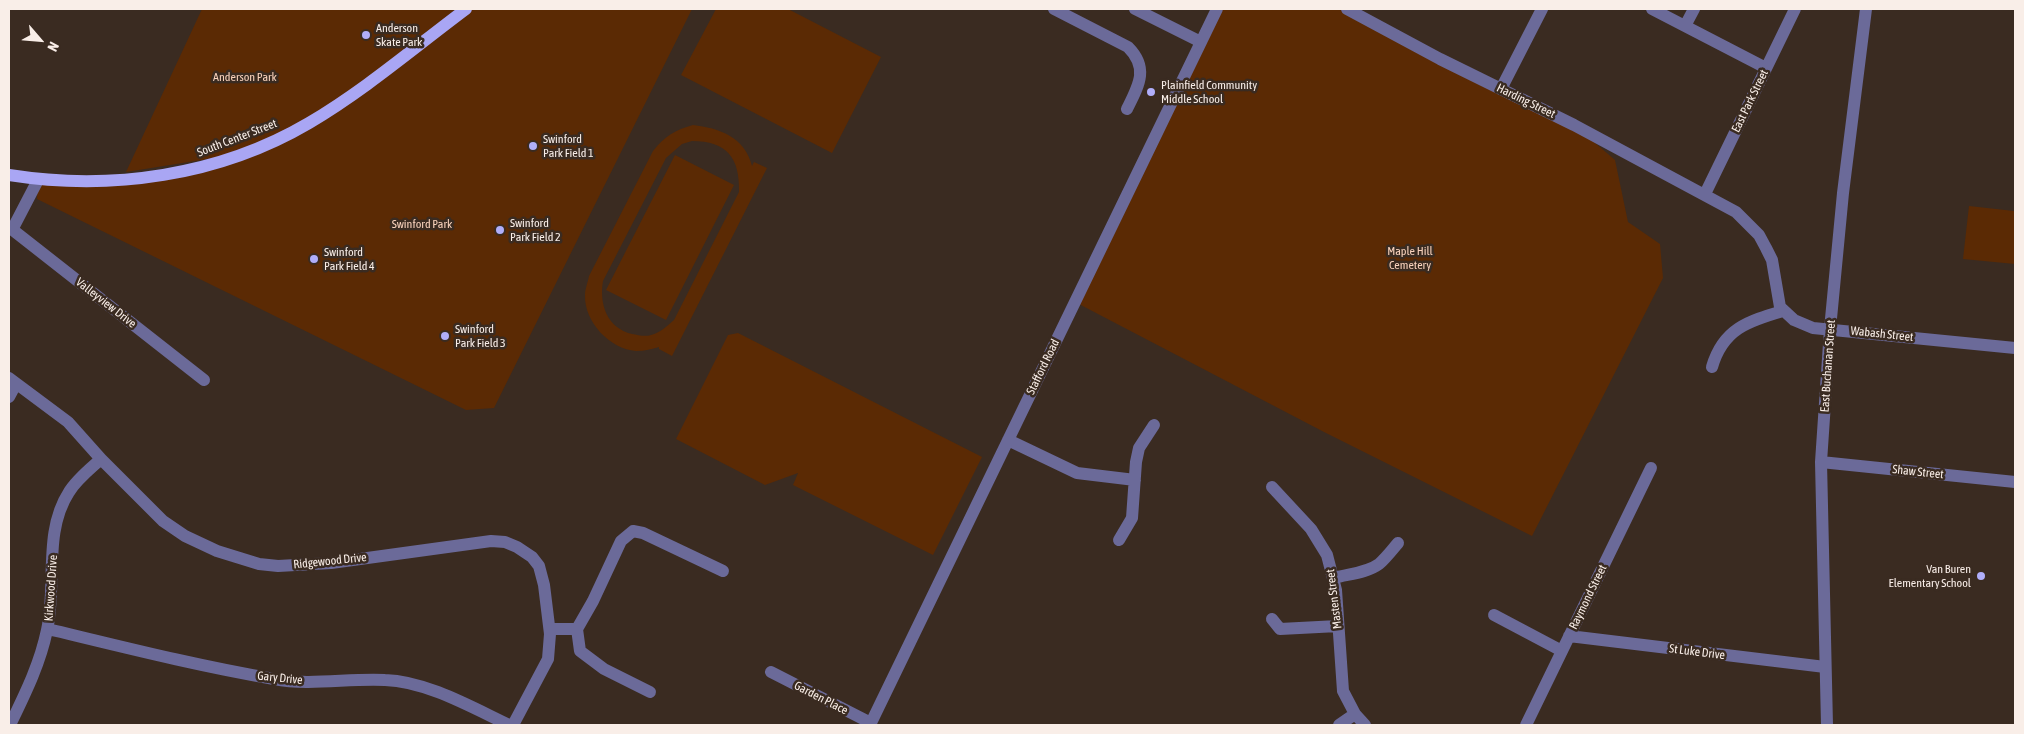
<!DOCTYPE html>
<style>
body{margin:0}
#map{position:relative;width:2024px;height:734px;overflow:hidden;background:#3a2b21;font-family:"Asap Condensed",sans-serif}
canvas{display:block}
.frame{position:absolute;inset:0;border:10px solid #f9eee8;pointer-events:none}
.north{position:absolute;left:15px;top:15px;width:50px;height:50px;-webkit-text-stroke:4px #3a2b21;paint-order:stroke;rotate:117deg;font-size:14px;font-weight:700;line-height:20px;text-align:center;color:#f9eee8}
.north::after{content:'';display:block;margin:auto;width:18px;height:22px;background:#f9eee8;clip-path:polygon(50% 0,100% 100%,50% 72%,0 100%)}
</style>
<div id="map">
<canvas width="2024" height="734"></canvas>
<div class="frame"></div>
<div class="north">N</div>
</div>
<script>
const c = document.querySelector('canvas').getContext('2d');
c.lineJoin = 'round';
function fill(path, color) { c.fillStyle = color; c.fill(path, 'evenodd'); }
function trace(path, color, width, dash) { c.strokeStyle = color; c.lineWidth = width; c.lineCap = dash ? 'butt' : 'round'; c.setLineDash(dash || []); c.stroke(path); }
function drawText(font, color, halo, rows, align = 'center') {
  c.font = font + ' "Asap Condensed",sans-serif'; c.lineWidth = 5; c.setLineDash([]); c.textBaseline = 'middle'; c.strokeStyle = halo; c.fillStyle = color; for (const [text, x, y, turn = 0] of rows) {
    c.save(); c.translate(x, y); c.rotate((+turn || 0) * Math.PI / 180); c.textAlign = isNaN(turn) ? turn : align; if (halo) c.strokeText(text, 0, 0); c.fillText(text, 0, 0); c.restore();
  }
}
fill(new Path2D(`
 M202,9H456L323,113L466,9H692L494,408L466,410L37,199L38,180L114,181L239,154L126,172Z
 M716,9H788L881,57L832,153L681,75Z
 M1218,9H1349L1574,125L1615,160L1628,222L1660,244L1663,278L1532,536L1324,432L1075,302Z
 M693,125C719,128 745,137 752,166L754,162L767,168L672,356L659,349V347C652,349 645,351 636,351C610,349 584,322 585,295C585,289 588,282 589,276L653,151C665,136 675,130 693,125ZM692,141C727,141 740,158 739,192L674,320C668,325 660,333 651,335C645,337 638,335 632,334C607,328 599,304 603,281L666,158L682,144Z
 M675,155L734,185L666,320L606,290Z
 M1969,206L2014,211L2015,207V264L1963,259Z
 M738,333L982,457L933,555L793,485L798,473L765,485L676,439L728,335Z`), '#5b2a04');
trace(new Path2D(`
 M1054,9L1128,47C1149,68 1139,85 1127,109
 M1135,9L1201,42
 M1347,9L1440,59L1574,125L1736,212L1759,235L1766,248L1772,260L1780,307L1794,320L1813,328L2015,348
 M1652,9L1766,68
 M1685,26L1694,9
 M1501,89L1542,9
 M1705,194L1795,9
 M9,227L204,380
 M12,230L38,180
 M1712,367C1723,329 1748,321 1783,311
 M9,378L68,422L101,459L163,521L185,536L217,551L259,564L278,566L331,563L491,541L505,542L517,547L532,557L539,566L544,585L550,634L548,659L513,725
 M9,397L16,384
 M1008,440L1077,473L1135,480
 M1821,462L2015,482
 M1272,487L1311,529L1327,555L1336,590L1343,691L1355,714L1365,725
 M1119,540L1132,518L1136,462L1139,448L1154,425
 M1334,578C1348,574 1367,573 1379,564C1386,558 1392,550 1398,543
 M1494,615L1562,651
 M1272,619L1280,629L1338,626
 M48,629C123,647 198,666 274,679C310,686 348,678 385,680C426,681 473,708 509,725
 M550,629H577
 M1569,636L1825,667
 M771,672L871,723
 M650,692L604,669L580,651L577,629L593,601L621,541L633,531L643,533L723,571
 M10,725C25,694 40,664 47,630C57,585 43,532 69,492C77,479 90,469 101,459
 M870,725L1217,9
 M1339,725L1355,714
 M1526,725L1651,468
 M1827,725L1821,462L1830,329L1843,193L1866,9`), '#6b6a99', 12);
trace(new Path2D(`
 M9,175C111,191 219,176 309,123C365,90 415,47 466,9`), '#a9a6f4', 12);
for (const [x, y, r, color] of [
 [366,35,5,"#b0aefa"],
 [1151,92,5,"#b0aefa"],
 [533,146,5,"#b0aefa"],
 [500,230,5,"#b0aefa"],
 [314,259,5,"#b0aefa"],
 [445,336,5,"#b0aefa"],
 [1981,576,5,"#b0aefa"]
]) { const dot = new Path2D(); dot.arc(x, y, r, 0, 2 * Math.PI); c.fillStyle = color; c.fill(dot); trace(dot, '#3a2b21', 2); }
drawText('12px', '#f9eee8', '#3a2b21', [
 ["Anderson",376,28],
 ["Skate Park",376,42],
 ["Plainfield Community",1161,85],
 ["Middle School",1161,99],
 ["Swinford",543,139],
 ["Park Field 1",543,153],
 ["Swinford",510,223],
 ["Park Field 2",510,237],
 ["Swinford",324,252],
 ["Park Field 4",324,266],
 ["Swinford",455,329],
 ["Park Field 3",455,343],
 ["Van Buren",1971,569,"right"],
 ["Elementary School",1971,583,"right"]
], 'left');
drawText('12px', '#fad3bd', '#3a2b21', [
 ["Anderson Park",245,77],
 ["Swinford Park",422,224],
 ["Maple Hill",1410,251],
 ["Cemetery",1410,265]
]);
drawText('12px', '#f9eee8', '#3a2b21', [
 ["Harding Street",1526,101,26],
 ["East Park Street",1750,101,-64],
 ["South Center Street",237,138,-21],
 ["Valleyview Drive",106,303,38],
 ["Wabash Street",1882,334,6],
 ["East Buchanan Street",1828,366,-86],
 ["Stafford Road",1043,367,-64],
 ["Shaw Street",1918,472,6],
 ["Ridgewood Drive",330,561,-6],
 ["Kirkwood Drive",51,588,-86],
 ["Raymond Street",1588,597,-64],
 ["Masten Street",1334,599,-97],
 ["St Luke Drive",1697,652,7],
 ["Gary Drive",280,678,6],
 ["Garden Place",821,698,27]
]);
</script>
